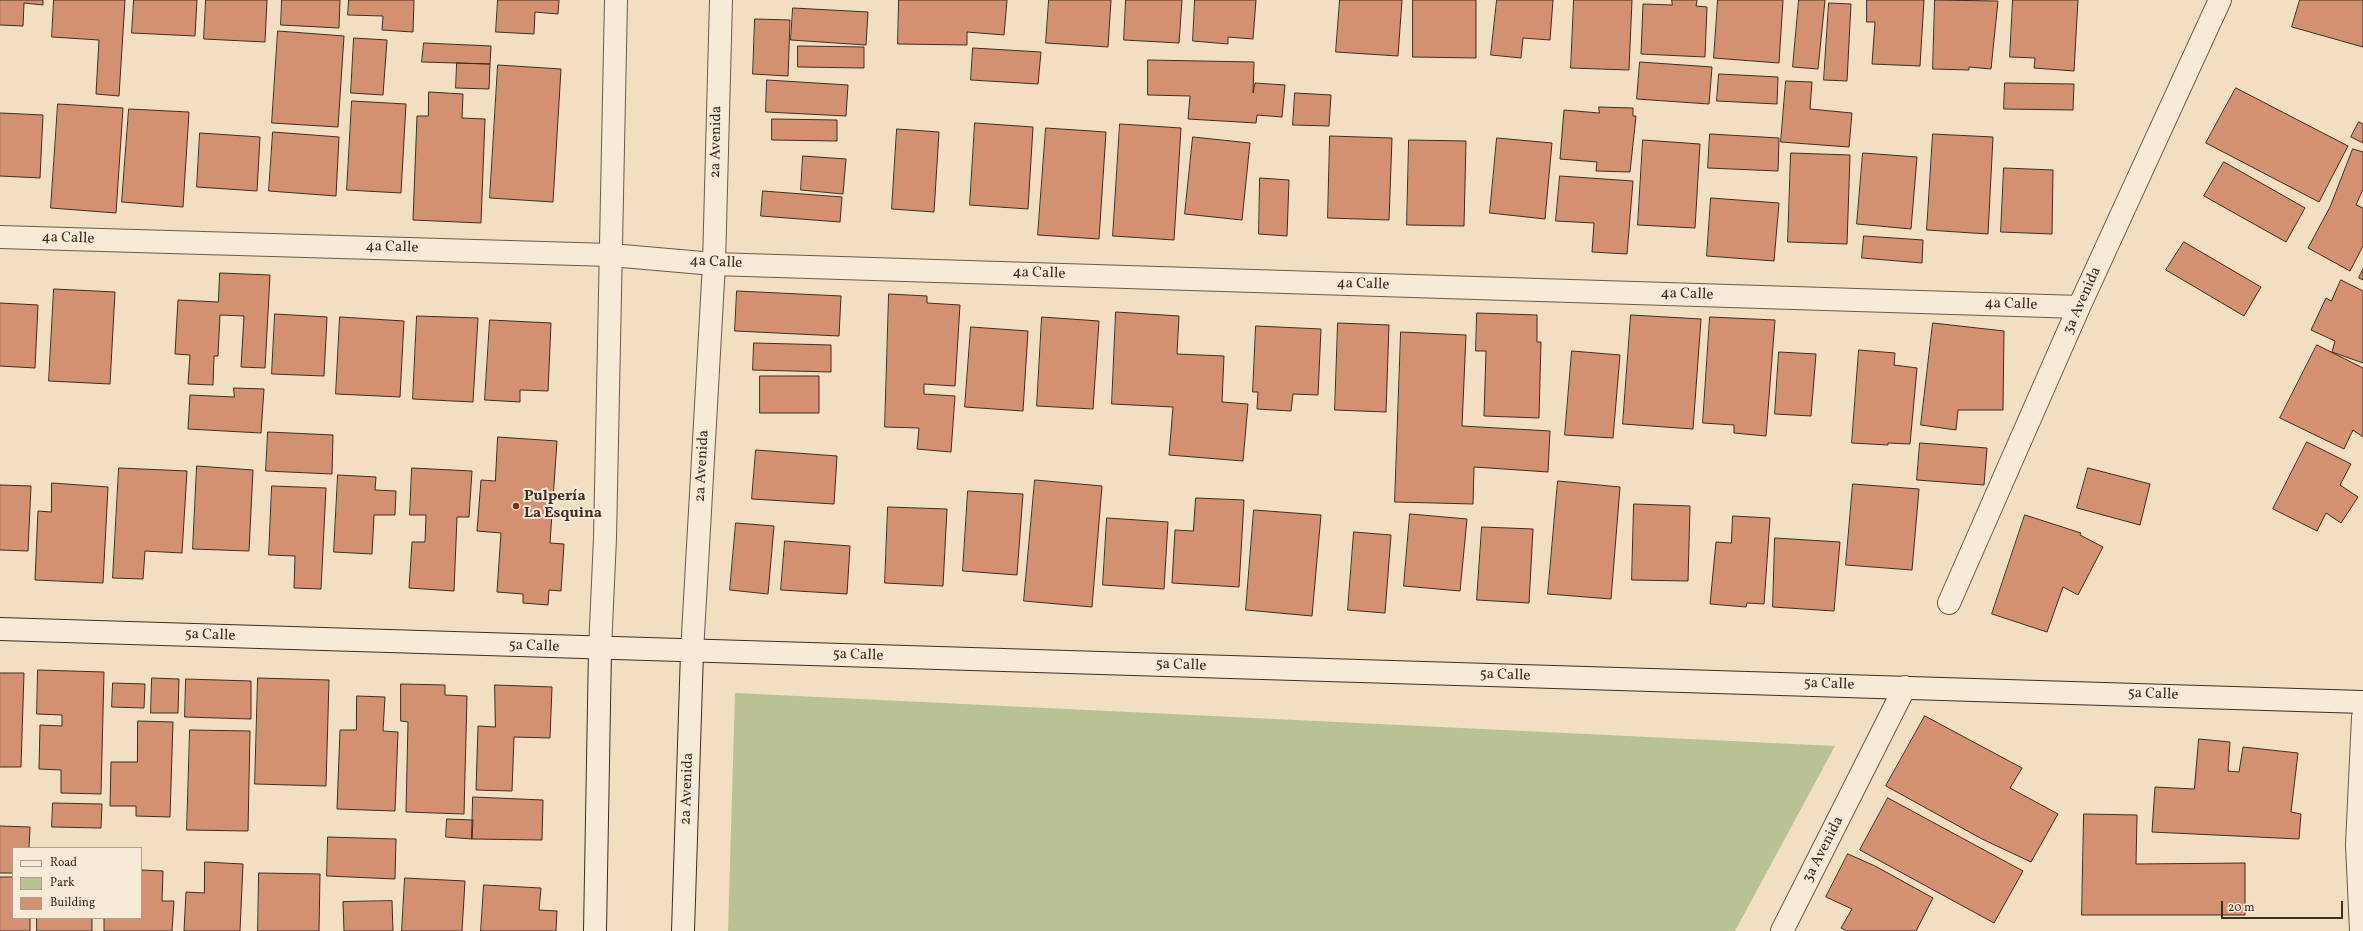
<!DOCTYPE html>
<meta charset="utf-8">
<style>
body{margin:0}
#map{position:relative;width:2363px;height:931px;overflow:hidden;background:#f2dfc2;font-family:Vollkorn,serif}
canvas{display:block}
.legend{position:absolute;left:12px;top:847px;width:130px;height:72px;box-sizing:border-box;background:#f7ead7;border:1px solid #ad9e8f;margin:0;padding:5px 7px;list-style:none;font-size:12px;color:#3f2c24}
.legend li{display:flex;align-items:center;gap:8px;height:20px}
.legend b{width:20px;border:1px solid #ad9e8f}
.scale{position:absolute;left:2221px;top:901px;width:122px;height:18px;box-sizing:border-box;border:2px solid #3f2c24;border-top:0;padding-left:5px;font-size:12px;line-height:14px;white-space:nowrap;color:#3f2c24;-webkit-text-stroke:3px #f7ead7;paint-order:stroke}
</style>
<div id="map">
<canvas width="2363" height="931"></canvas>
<ul class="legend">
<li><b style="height:5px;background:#f7ead7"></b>Road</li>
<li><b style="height:11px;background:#b8c295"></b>Park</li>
<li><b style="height:11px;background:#d49172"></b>Building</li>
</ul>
<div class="scale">20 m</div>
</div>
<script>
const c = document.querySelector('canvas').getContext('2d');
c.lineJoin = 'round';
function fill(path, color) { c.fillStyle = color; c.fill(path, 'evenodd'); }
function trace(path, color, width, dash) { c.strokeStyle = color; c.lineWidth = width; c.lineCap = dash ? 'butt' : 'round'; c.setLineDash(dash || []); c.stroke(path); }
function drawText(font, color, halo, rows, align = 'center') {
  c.font = font + ' Vollkorn,serif'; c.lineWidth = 4; c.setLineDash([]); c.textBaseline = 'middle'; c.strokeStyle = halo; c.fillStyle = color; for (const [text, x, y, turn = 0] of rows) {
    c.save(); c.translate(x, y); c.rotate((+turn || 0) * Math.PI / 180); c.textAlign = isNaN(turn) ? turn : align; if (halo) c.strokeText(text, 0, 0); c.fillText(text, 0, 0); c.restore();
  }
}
fill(new Path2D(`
 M735,693L1835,746L1735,931H728Z`), '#b8c295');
const building = new Path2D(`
 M0,0H43V5L24,3L23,26L0,25Z
 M54,0H125L119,96L96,94L99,40L52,37Z
 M134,0H197L195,36L132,33Z
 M206,0H267L265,42L204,39Z
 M282,0H340L339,28L281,25Z
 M349,0H414L413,32L382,30L383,16L348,15Z
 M498,0H559L558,14L535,12L534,34L496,32Z
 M899,0H1007L1004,35L967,32V45L898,44Z
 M1049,0H1111L1108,47L1046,43Z
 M1126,0H1182L1179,43L1124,40Z
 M1195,0H1256L1253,39L1228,37V44L1193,41Z
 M1340,0H1402L1398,56L1336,52Z
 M1413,0H1476V58L1413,57Z
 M1497,0H1553L1550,40L1523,38L1521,58L1491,55Z
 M1574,0H1632L1629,70L1571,68Z
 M1672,0H1697L1696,6L1707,7L1705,57L1641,54L1643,4L1672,5Z
 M1718,0H1783L1779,63L1714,58Z
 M1799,0H1825L1818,69L1793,67Z
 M1867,0H1924L1920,66L1872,64L1875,22H1867Z
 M1935,0L1998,1L1991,69L1969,67V70L1933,69Z
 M2013,0H2078L2074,71L2034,68L2035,58L2010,57Z
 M2300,0H2363V47L2292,27Z
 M1829,3L1851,4L1847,81L1824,80Z
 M793,8L868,12L866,45L791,40Z
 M755,19L790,20L788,76L753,74Z
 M278,31L344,36L338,127L272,123Z
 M354,38L387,40L383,95L351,93Z
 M424,43L491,46L490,64L422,62Z
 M798,46L864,47V68L798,67Z
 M973,48L1041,52L1038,84L971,80Z
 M1148,60L1254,62L1253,93L1255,83L1285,85L1282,117L1257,115L1256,123L1188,119L1190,96L1148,95Z
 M1640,62L1712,67L1709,104L1637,99Z
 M457,63L490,64L489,89L456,88Z
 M498,65L561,69L553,202L490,198Z
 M1719,74L1778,77L1777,104L1717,101Z
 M767,80L848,85L846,116L766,112Z
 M1786,81L1812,82L1810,109L1852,113L1849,147L1781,142Z
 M2005,83L2074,84L2073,110L2004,109Z
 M2236,88L2348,146L2319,202L2206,143Z
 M429,92L463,94L462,118L485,119L481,223L413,220L417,116H428Z
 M1295,93L1331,95L1329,126L1293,125Z
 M352,101L406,104L401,193L347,190Z
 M58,104L123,108L116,213L51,208Z
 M1599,107L1633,108V116H1636L1630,172L1596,171L1597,162L1560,159L1564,110L1599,113Z
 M129,109L189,112L183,207L122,202Z
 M0,113L43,115L40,178L0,176Z
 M772,119L837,120V141L772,140Z
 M2359,122L2363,124V143L2351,137Z
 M975,123L1033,127L1028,209L970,205Z
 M1120,124L1181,128L1174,240L1113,236Z
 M1046,128L1106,132L1099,239L1038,235Z
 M897,129L939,132L934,212L892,209Z
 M273,132L339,137L336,196L269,191Z
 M200,133L260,137L257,191L197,187Z
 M1710,134L1779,138L1778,171L1708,168Z
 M1933,134L1993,137L1988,234L1927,230Z
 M1330,136L1392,138L1389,220L1328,218Z
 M1193,137L1250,143L1242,220L1185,214Z
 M1497,138L1552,143L1545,219L1490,213Z
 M1409,140L1466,141L1464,226L1407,225Z
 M1643,140L1700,144L1695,228L1638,225Z
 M2353,149L2363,152V189L2356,205L2363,208V246L2350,271L2308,248L2330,207Z
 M1791,153L1850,155L1847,244L1788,242Z
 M1863,153L1917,157L1911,229L1857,224Z
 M803,156L846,159L843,194L801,190Z
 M2224,162L2305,208L2286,242L2204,196Z
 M2004,168L2053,170L2052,234L2001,232Z
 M1560,176L1633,181L1627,254L1592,252L1594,223L1556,221Z
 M1260,178L1289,180L1287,236L1259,234Z
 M763,191L842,197L840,222L761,216Z
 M1711,198L1779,203L1774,261L1707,256Z
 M1864,236L1923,240L1922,263L1862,258Z
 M2184,242L2261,287L2244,316L2166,270Z
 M2363,269V280L2359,278Z
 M220,273L270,275L265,368L241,367L244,316L220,315L218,356H214L213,385L188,384L190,355L175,354L178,300L218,302Z
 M2341,280L2363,291V363L2332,352L2335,341L2311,330L2326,298L2331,301Z
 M54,289L115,292L110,384L49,381Z
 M737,291L841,296L839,336L735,331Z
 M889,294L927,296V303L960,305L955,386L924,384V394L955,396L951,452L917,449L919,428L885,427Z
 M0,303L38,305L35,368L0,366Z
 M1116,312L1179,316L1177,354L1224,356L1222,402L1248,404L1243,461L1169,455L1173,407L1112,404Z
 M1477,313L1537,315V342H1541L1539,418L1484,416L1486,351H1476Z
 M275,314L327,317L324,376L272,374Z
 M1631,315L1701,319L1693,429L1623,424Z
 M417,316L478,318L473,402L413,399Z
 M340,317L404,321L400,397L336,394Z
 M1042,317L1099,321L1093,409L1037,406Z
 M1710,317L1775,320L1766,436L1734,433V425L1703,423Z
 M490,320L551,323L548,391L520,390V402L485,400Z
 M1338,323L1389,325L1386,412L1335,410Z
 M1933,323L2004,331L2003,410H1958L1956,430L1921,425Z
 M1256,326L1321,329L1318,395L1293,394L1291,411L1257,409L1258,392H1253Z
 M971,327L1028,331L1023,411L965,407Z
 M1401,332L1466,335L1462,426L1550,431L1548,472L1474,467L1473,504L1395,502Z
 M754,343L831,345V372L753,370Z
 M2317,345L2363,368V437L2353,430L2344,449L2280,418Z
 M1859,350L1895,353L1894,365L1917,368L1910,444L1888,443V445L1852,443Z
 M1572,351L1620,355L1613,438L1565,435Z
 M1779,352L1816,354L1811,416L1775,414Z
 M760,376H819V413H760Z
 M234,388L264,389L261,433L188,429L190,395L234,397Z
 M268,432L333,435L332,474L266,471Z
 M498,437L557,441L550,543L564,544L561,591L549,590L548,605L523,603V594L497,592L501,533L477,531L481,480L495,481Z
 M2307,442L2351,464L2340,485L2358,497L2341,523L2326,513L2317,531L2273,509Z
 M1920,443L1987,448L1984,485L1917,480Z
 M756,450L837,456L834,504L752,499Z
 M197,466L253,470L249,551L193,549Z
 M119,468L187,471L182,553L145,551L143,579L113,578Z
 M412,468L472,471L469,517H457L454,591L409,588L412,542H425L426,515H410Z
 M2088,468L2150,484L2140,525L2077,508Z
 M338,475L376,477L375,490L396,491L395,515H374L372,554L334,552Z
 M1035,480L1102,486L1092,607L1024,601Z
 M1558,481L1620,487L1611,599L1548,594Z
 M52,483L108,487L103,583L35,580L38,511L51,512Z
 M1853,484L1919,489L1912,570L1846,565Z
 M0,485L31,486L28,551L0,550Z
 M272,486L326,488L321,589L294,588L295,556L269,555Z
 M968,491L1023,494L1017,575L963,571Z
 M1196,498L1244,500L1239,587L1172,583L1175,530L1193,531Z
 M1634,504L1690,506L1688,581L1632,580Z
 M888,507L947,509L943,586L885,583Z
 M1254,510L1321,515L1312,616L1246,610Z
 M1410,514L1467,519L1460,591L1404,586Z
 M2025,515L2081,533L2080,535L2103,547L2078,595L2063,587L2047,632L1992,614Z
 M1733,516L1770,518L1764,604L1747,603L1746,607L1710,604L1716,542L1731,543Z
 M1107,518L1168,522L1164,589L1103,585Z
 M736,523L774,526L768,594L730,590Z
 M1482,527L1533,529L1529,603L1477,600Z
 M1354,532L1391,535L1385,613L1348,610Z
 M1775,538L1840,542L1834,611L1773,607Z
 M785,541L850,546L847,594L781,590Z
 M38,670L104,672L101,794L61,793V770L39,769L40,725L62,726V715L37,714Z
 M0,673H24L21,767H0Z
 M152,678L179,679L178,713H151Z
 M258,678L329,680L326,786L255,784Z
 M186,679L251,681V719L185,717Z
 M113,683L145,684L144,708L112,707Z
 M401,684L445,685V695L467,696L464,814L406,812L408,722L401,721Z
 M495,685L552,687L550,738L514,737L512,791L476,790L478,726L495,727Z
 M357,696L385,697L383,731L398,732L395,811L337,809L340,730H356Z
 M1925,716L2022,768L2010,788L2058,814L2031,862L1982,839L1886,786Z
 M138,721L173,722L170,817L136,816V806H110L111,762H137Z
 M190,730L250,731L248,831L187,830Z
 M2199,739L2230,742L2228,771L2239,772L2243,747L2298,753L2291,812L2301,814L2299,839L2152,832L2155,787L2194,789Z
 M473,797L543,800L542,840L472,839Z
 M1888,798L2023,871L1994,923L1860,850Z
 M53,803L102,804L101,828L52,827Z
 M2084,814L2137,815L2136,864L2245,863V915H2082Z
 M447,819L473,820L472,839L446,837Z
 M0,826L30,827L29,848H13V873H0Z
 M328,837L396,839L395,879L327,876Z
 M1848,854L1875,866L1933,898L1916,931H1847L1841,928L1852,909L1826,897Z
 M205,862L243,864L240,931H184L186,892L204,893Z
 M141,870L163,871L162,901H174L172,931H104V918H141Z
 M259,873L320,874L319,931H258Z
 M0,877H13V918H30V931H0Z
 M405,878L465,881L462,931H402Z
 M484,885L541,888L539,910L557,911L556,931H481Z
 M392,901L393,931H344L343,902Z
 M37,918H92V931H37Z`);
fill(building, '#d49172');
trace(building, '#3f2c24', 1);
const street = new Path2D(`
 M0,237L611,255L714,264L2079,307
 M1949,603L2079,307L2220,0
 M600,649L605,538L616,0
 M692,652L714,264L721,0
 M1782,931L1905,687
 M2361,931L2357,845L2363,717`);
const secondary = new Path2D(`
 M0,629L2363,702
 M595,931L600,649
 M683,931L692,652`);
trace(street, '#6c594c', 24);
trace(secondary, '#3f2c24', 24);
trace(street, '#f7ead7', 22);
trace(secondary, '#f7ead7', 22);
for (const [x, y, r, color] of [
 [516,506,4,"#8f2418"]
]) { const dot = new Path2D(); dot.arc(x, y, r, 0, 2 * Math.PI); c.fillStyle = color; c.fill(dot); trace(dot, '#f7ead7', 1.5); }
drawText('15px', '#3f2c24', '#f7ead7', [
 ["2a Avenida",717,142,-89],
 ["4a Calle",68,239,2],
 ["4a Calle",392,248,2],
 ["4a Calle",716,263,3],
 ["4a Calle",1039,274,2],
 ["4a Calle",1363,285,2],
 ["4a Calle",1687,295,2],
 ["3a Avenida",2083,301,-66],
 ["4a Calle",2011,305,2],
 ["2a Avenida",703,466,-87],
 ["5a Calle",210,636,2],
 ["5a Calle",534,647,2],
 ["5a Calle",858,656,2],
 ["5a Calle",1181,666,2],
 ["5a Calle",1505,676,2],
 ["5a Calle",1829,685,2],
 ["5a Calle",2153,695,2],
 ["2a Avenida",688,789,-88],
 ["3a Avenida",1824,850,-63]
]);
drawText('bold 15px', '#3f2c24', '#f7ead7', [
 ["Pulpería",524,497],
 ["La Esquina",524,514]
], 'left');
</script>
